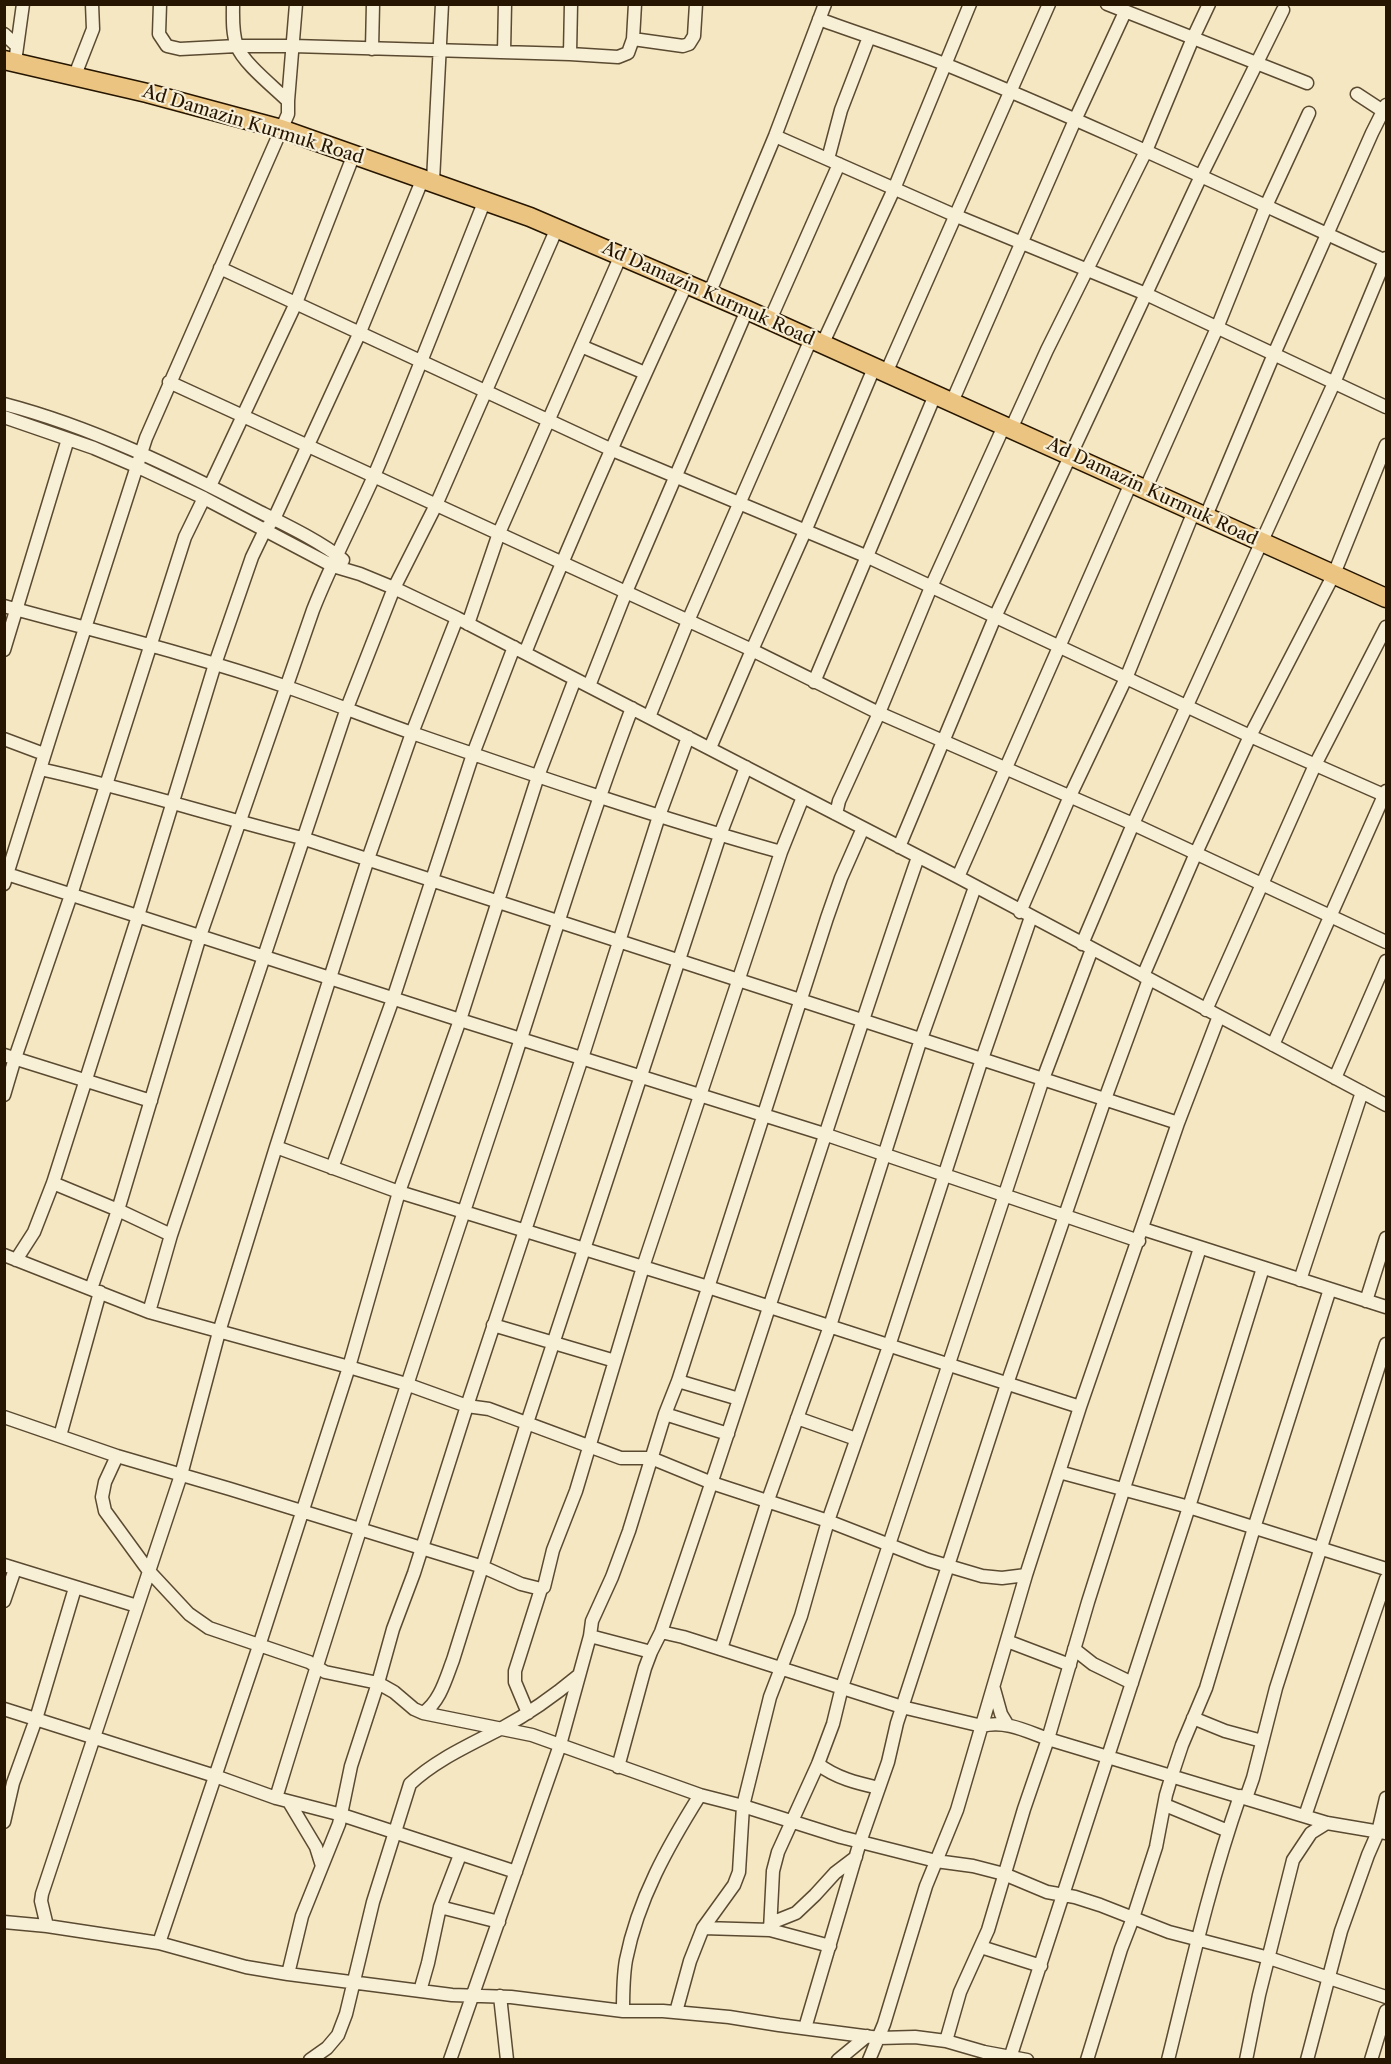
<!DOCTYPE html>
<style>
body{margin:0}
#map{position:relative;width:1391px;height:2064px;overflow:hidden;background:#f5e7c1;font-family:"Libre Caslon Text",serif}
canvas{display:block}
.frame{position:absolute;inset:0;border:6px solid #261501;pointer-events:none}
</style>
<div id="map">
<canvas width="1391" height="2064"></canvas>
<div class="frame"></div>
</div>
<script>
const c = document.querySelector('canvas').getContext('2d');
c.lineJoin = 'round';
function trace(path, color, width, dash) { c.strokeStyle = color; c.lineWidth = width; c.lineCap = dash ? 'butt' : 'round'; c.setLineDash(dash || []); c.stroke(path); }
function drawText(font, color, halo, rows, align = 'center') {
  c.font = font + ' "Libre Caslon Text",serif'; c.lineWidth = 4.5; c.setLineDash([]); c.textBaseline = 'middle'; c.strokeStyle = halo; c.fillStyle = color; for (const [text, x, y, turn = 0] of rows) {
    c.save(); c.translate(x, y); c.rotate((+turn || 0) * Math.PI / 180); c.textAlign = isNaN(turn) ? turn : align; if (halo) c.strokeText(text, 0, 0); c.fillText(text, 0, 0); c.restore();
  }
}
const minor = new Path2D(`
 M160,4L159,34L167,46L180,49L237,46H293L570,54L571,4
 M1107,4L1307,83
 M819,19C862,35 905,48 947,65C1096,126 1241,195 1386,261
 M4,34L17,46
 M633,39L683,46L689,44L694,36L696,4
 M372,49L373,4
 M504,52L505,4
 M570,54L618,57L628,53L633,39L635,4
 M15,62L23,4
 M75,75L93,29L92,4
 M1357,94L1386,113
 M288,101L296,4
 M775,136L954,215L1146,294L1386,407
 M828,159L841,110L869,37
 M433,181L442,4
 M220,268L610,449L868,557L1250,736L1386,796
 M709,294L775,136L825,4
 M770,320L839,164
 M822,345L894,189L970,4
 M581,346L645,373
 M874,368L806,529L752,650L879,713L1133,824L1386,942
 M886,373L1049,4
 M169,382L752,650L710,748
 M952,402L1075,120L1125,12
 M4,404C92,427 176,468 256,510C282,523 322,542 343,560
 M4,417L94,448L136,466L204,498L333,566L360,574L394,588L457,618L958,877L1386,1105
 M1011,429L1047,350L1146,151L1193,38L1209,4
 M210,486L296,303L354,154
 M1145,490L1217,328L1266,206L1309,113
 M1206,516L1274,354L1372,133L1386,105
 M4,606C99,632 194,655 287,687C330,702 372,719 415,734C536,776 658,818 781,852
 M468,624L499,533L621,255
 M4,650L68,439
 M525,653C575,528 630,406 687,283
 M814,682L935,395
 M589,686L626,592L747,310
 M649,717L688,621L811,339
 M4,739L44,754
 M40,769C128,788 214,816 302,838L1178,1123
 M836,814L839,801L879,713L931,587L1004,426
 M899,847L995,617L1201,176L1283,10
 M4,873L460,1020L824,1134L1139,1241
 M958,877L1131,483
 M4,884L52,731L146,438L288,114V101C275,88 243,63 237,46C232,33 233,18 233,4
 M1020,912L1070,796L1127,676L1194,511
 M1082,944L1133,824L1334,383L1386,258
 M1143,976L1196,853L1250,736L1334,574L1386,445
 M1206,1010L1315,765L1386,627
 M1273,1045L1386,791
 M4,1055L151,1101
 M1335,1078L1386,961
 M4,1095L15,1058L71,895L185,537L204,498
 M276,1147L399,1192L708,1287L1080,1407
 M332,1168L393,999L473,754L514,647
 M53,1183L118,1210L171,1235
 M1143,1229L1386,1307
 M4,1255L149,1312L349,1367L406,1384L467,1406L489,1409L621,1458H651L712,1483L828,1521L928,1560L982,1576L1002,1578L1026,1575
 M16,1260L34,1232L53,1183L138,916L215,664L252,557L265,530L274,519L360,332L423,178
 M1300,1280L1362,1092
 M91,1289L118,1210L200,936L313,610C331,564 354,521 374,476C413,385 448,292 485,200
 M1366,1301L1386,1238
 M149,1312L171,1235L347,708L394,588L436,505L557,228
 M493,1325L615,1361
 M678,1381L739,1399
 M665,1414L728,1434
 M4,1417L117,1456L230,1489L483,1567L521,1584L541,1589L544,1587L553,1550L576,1491L643,1267L781,852L803,797
 M797,1418L856,1439
 M60,1436L100,1292
 M117,1456L105,1482L102,1497L105,1511L148,1570L189,1614L209,1628L309,1662L325,1672L378,1683L394,1692L414,1709L423,1713L532,1735L700,1795L743,1806L841,1837L936,1861L973,1866L1004,1874L1047,1892L1075,1897L1100,1905L1169,1932L1269,1958L1386,1997
 M1059,1472L1189,1507L1386,1569
 M4,1565L137,1606
 M4,1601L15,1569
 M661,1632L683,1637L902,1707L982,1726C1005,1720 1026,1731 1048,1739L1327,1823L1386,1833
 M590,1636L651,1652
 M1007,1641L1070,1665
 M721,1649L768,1500L830,1326L921,1039L975,887
 M1074,1649L1093,1664L1132,1683
 M994,1689L1001,1714L1007,1724
 M4,1709L215,1776L276,1798L342,1815L516,1872
 M423,1713C440,1702 446,1678 453,1660L527,1423L720,835L746,767
 M528,1713L515,1682V1671L541,1589
 M1193,1718L1225,1731L1262,1741
 M818,1764C836,1778 857,1783 879,1788
 M618,1767L645,1668L651,1652L661,1632C750,1375 829,1114 918,857
 M276,1798C349,1559 427,1322 506,1085C547,959 585,832 632,708
 M1246,1798L1253,1778L1276,1688L1386,1344
 M289,1802L316,1847L322,1866
 M1165,1805L1228,1831
 M1305,1816L1386,1579
 M4,1822L13,1783L36,1719L75,1588
 M440,1907L499,1922
 M4,1922L47,1926L159,1943L246,1967L288,1974L452,1995L511,1997L623,2011H663L729,2017L779,2025L879,2038L915,2037L946,2041L984,2052L1027,2060
 M771,1923L796,1913L815,1895L835,1873L856,1857
 M47,1926L41,1901L42,1894L181,1475L219,1332L276,1147L368,859L412,733L457,618
 M703,1928L770,1930L830,1946
 M770,1930L773,1871L778,1852L818,1764L833,1724L842,1687L1043,1079L1092,949
 M159,1943L259,1646L349,1367L399,1192L460,1020L538,776L575,679
 M981,1947L1041,1966
 M288,1974L302,1916L339,1824L351,1766L378,1683L393,1629L414,1573L467,1406L582,1058L659,816L688,737
 M420,1991L428,1963L440,1907L460,1855
 M500,1996L507,2060
 M623,2011C623,1994 623,1977 626,1960C638,1899 668,1846 700,1795
 M676,2012L690,1961L703,1928L734,1885L739,1872L743,1806L770,1697L801,1616L828,1521L889,1346L982,1059L1031,917
 M805,2028L860,1842L888,1762L897,1723L1007,1384L1105,1099L1149,979
 M946,2041L960,1992L988,1930L1024,1809L1048,1739L1088,1602L1200,1248
 M1010,2058L1189,1507L1263,1268
 M310,2060L327,2048L338,2035L346,2014L373,1902L410,1784C437,1759 470,1745 502,1728C530,1713 555,1695 579,1675
 M450,2060L560,1745L590,1636L592,1621L612,1577L629,1531L665,1414L678,1381L827,918L841,878L863,828
 M838,2060L867,2036
 M869,2060L884,2024L926,1886L957,1810L1026,1575L1080,1407L1178,1123L1219,1016
 M1087,2060L1121,1949L1133,1918L1156,1847L1166,1795L1172,1775L1182,1745L1206,1688L1254,1528L1330,1289
 M1168,2060C1190,1971 1210,1882 1240,1796
 M1246,2060L1259,1995L1293,1860L1311,1833L1327,1823
 M1307,2060L1341,1931L1368,1855L1378,1832L1386,1798
 M1371,2060L1386,2011`);
const highway = new Path2D(`
 M4,60L147,93L281,129L530,217L747,310L1386,598`);
trace(minor, '#5a4a31', 15);
trace(highway, '#261501', 21);
trace(minor, '#f8efd7', 12);
trace(highway, '#eac480', 18);
drawText('18px', '#261501', '#f8efd7', [
 ["Ad Damazin Kurmuk Road",253,125,17],
 ["Ad Damazin Kurmuk Road",708,294,24],
 ["Ad Damazin Kurmuk Road",1152,492,25]
]);
</script>
